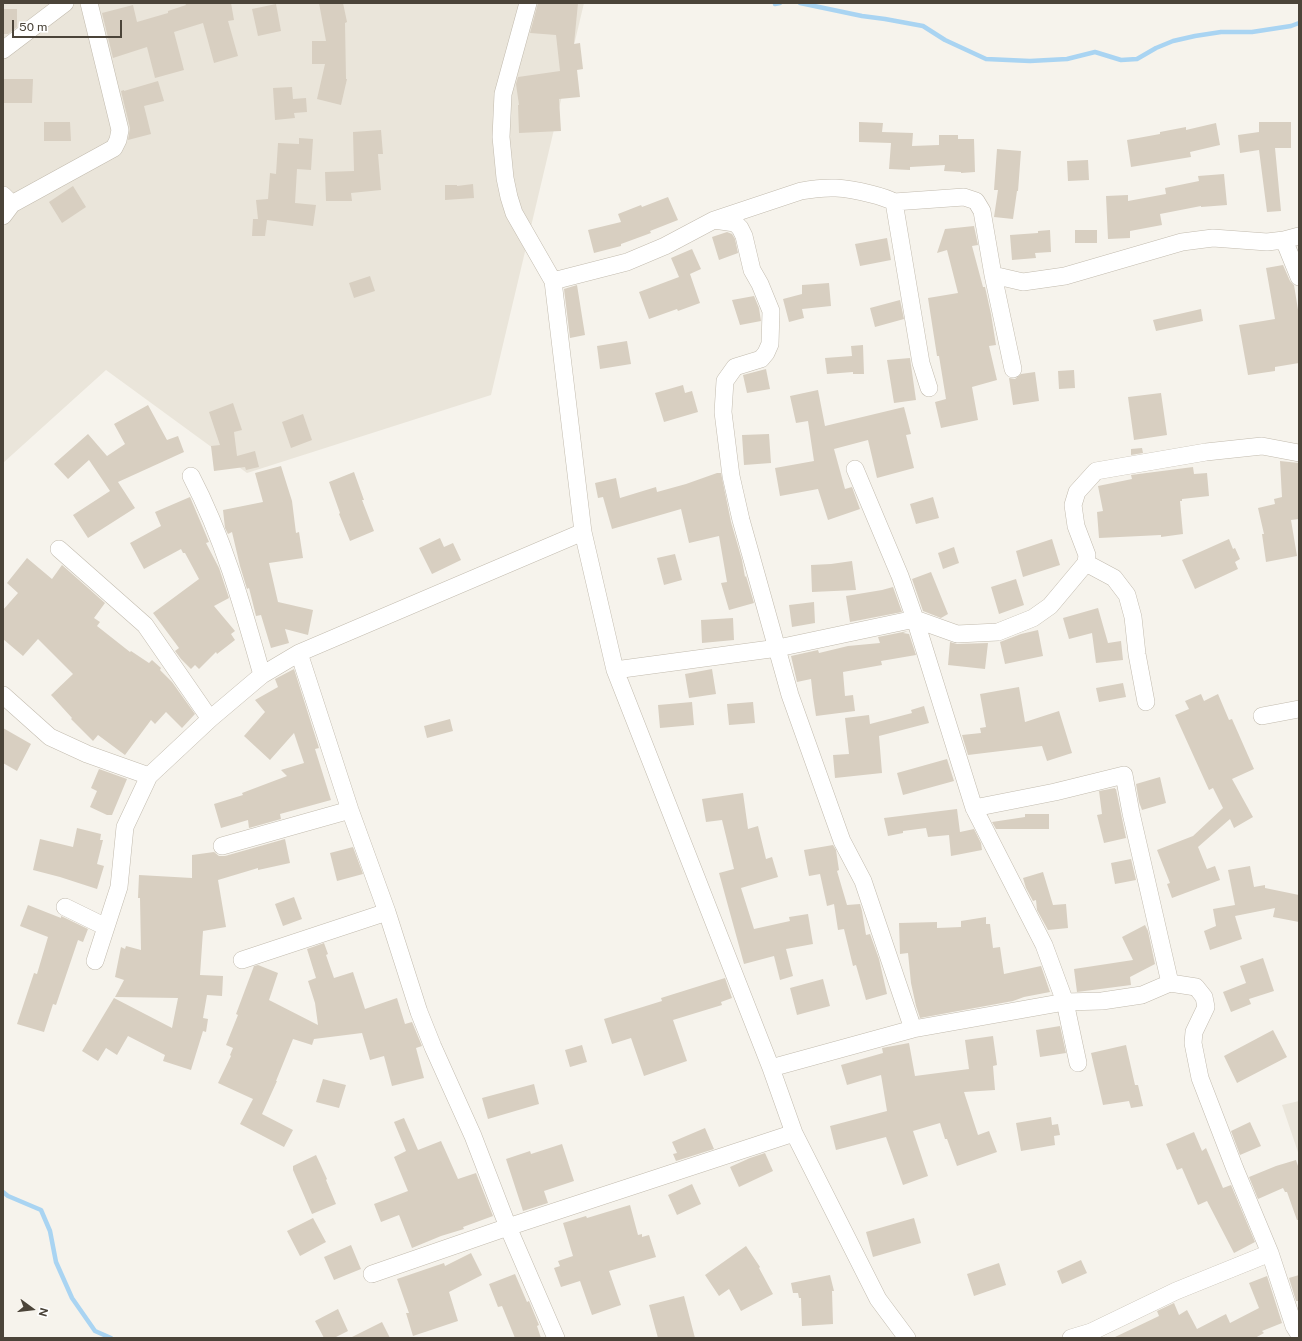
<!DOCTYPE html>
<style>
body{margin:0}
#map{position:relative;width:1302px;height:1341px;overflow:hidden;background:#f6f3ec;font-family:"Public Sans",sans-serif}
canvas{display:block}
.frame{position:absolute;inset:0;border:4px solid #4b4439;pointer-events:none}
.north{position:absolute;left:12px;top:1289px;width:40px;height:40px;-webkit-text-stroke:3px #fff;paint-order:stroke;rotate:105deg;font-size:11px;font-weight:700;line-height:16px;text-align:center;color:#4b4439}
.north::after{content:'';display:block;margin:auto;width:14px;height:18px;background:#4b4439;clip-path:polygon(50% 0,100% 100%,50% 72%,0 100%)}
.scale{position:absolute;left:12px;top:20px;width:110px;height:18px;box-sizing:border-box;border:2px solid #4b4439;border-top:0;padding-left:5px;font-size:12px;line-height:14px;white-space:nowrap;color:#4b4439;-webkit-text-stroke:3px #fff;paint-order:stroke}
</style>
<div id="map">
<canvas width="1302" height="1341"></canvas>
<div class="frame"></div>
<div class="north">N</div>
<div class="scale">50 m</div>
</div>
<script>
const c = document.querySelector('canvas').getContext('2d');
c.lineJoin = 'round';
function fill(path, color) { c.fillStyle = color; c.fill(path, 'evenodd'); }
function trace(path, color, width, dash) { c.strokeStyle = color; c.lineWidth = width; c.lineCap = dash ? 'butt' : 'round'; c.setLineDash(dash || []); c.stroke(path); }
fill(new Path2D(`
 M3,3H584L491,395L247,473L106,370L3,463Z
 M1299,1101V1155L1282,1105Z`), '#eae5da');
trace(new Path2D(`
 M800,3L862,16L885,19L923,26L945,40L986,59L1030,61L1067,59L1095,52L1121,60L1137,59L1156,48L1173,41L1195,36L1221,32H1252L1291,26L1299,23
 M775,4L780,3
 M3,1192L8,1196L41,1210L50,1231L56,1262L72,1298L95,1331L111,1338`), '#a9d4f2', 4.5);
fill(new Path2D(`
 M185,3H231L234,20L228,21L238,56L214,63L203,23L174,32L184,70L155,78L147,47L113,58L102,13L133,5L137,22L168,13V11L186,5Z
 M319,3H343L347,22L345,23L346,79H347L341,105L317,99L325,64H312V41H326Z
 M538,3H578L574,44L580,43L583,69L577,70L580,97L559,99L561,131L519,133L518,105H519L516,84L518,77L560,71L556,35L530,33Z
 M276,4L281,31L258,36L252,9Z
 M3,9H17V27L8,34H3Z
 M3,79H33L32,103H3Z
 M158,81L164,101L144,106L151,134L128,140L130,128L121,91L124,90V91Z
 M292,87L293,99L306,98L307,112L294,113L295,118L275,120L273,88Z
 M44,122H70L71,141H44Z
 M859,122L883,123L882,132L913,133L912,146L939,145V135H958V139H974L975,172L961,173V172L944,171L945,165L910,167V170L889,169L891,143L859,142Z
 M1259,122H1291V148H1275L1281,211L1267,212L1259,150L1240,153L1238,135L1259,132Z
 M1216,123L1220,145L1190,152L1191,157L1131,167L1127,140L1160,134V132L1186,127V130Z
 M381,130L383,154H378L381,190L351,193L352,201H326L325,172L354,171L353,132Z
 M299,138L313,139L311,170L297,169L295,203L316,205L313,226L267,220L265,236H252L253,219H258L256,200L268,199L270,173L276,174L278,143L299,144Z
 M997,149L1021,151L1018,191H1017L1013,219L994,217L998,190H994Z
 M1088,160L1089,180L1068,181L1067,161Z
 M1224,174L1227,205L1201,207V206L1160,214L1162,225L1130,231V238L1108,239L1106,196L1128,195V201L1166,194L1165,188L1199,181L1198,176Z
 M473,184L474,198L445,200V185H457V186Z
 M73,186L86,207L62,223L49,202Z
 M668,197L678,220L650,231L651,233L621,244V246L594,253L588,230L621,222L618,214L641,205L642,207Z
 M974,226L978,245L972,246L983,287H985L991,314L996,345L989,346L997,380L972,387L978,420L941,428L935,402L946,399L939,356H937L928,298L958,293L947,250L937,253L945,229Z
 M1050,230L1051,252L1035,253L1036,258L1012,260L1010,235L1038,233V231Z
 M1075,230H1097V243H1075Z
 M727,232L732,234L735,239L738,253L719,260L712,237Z
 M887,238L891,260L860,266L855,244Z
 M692,249L701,269L690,274L700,303L678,311L677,309L649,319L639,292L679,277L671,258Z
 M1283,265L1290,281L1294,285L1299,316V363L1275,367V371L1248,375L1239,325L1275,319L1266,268Z
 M370,276L375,291L354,298L349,283Z
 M829,283L831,306L802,309L804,318L789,322L783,299L802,294V285Z
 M577,285L585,335L570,338L564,289Z
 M754,296L759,308L761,321L740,325L732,300Z
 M900,300L904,319L875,327L870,308Z
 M1201,309L1203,321L1156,331L1153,320Z
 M627,341L631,364L600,369L597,346Z
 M863,345L864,374H853V372L827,374L825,358L852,356L851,346Z
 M910,358L916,400L894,403L887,360Z
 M766,369L770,389L747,393L743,375Z
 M1074,370L1075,388L1059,389L1058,371Z
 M1035,372L1039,401L1013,405L1009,378L1015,379L1021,374Z
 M683,385L685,393L692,391L698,412L664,422L655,393Z
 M818,390L825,426L904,407L911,434L906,435L914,468L877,478L868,440L834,449L845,489L852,487L860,509L828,520L818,489L780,496L775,468L814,461L808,421L796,423L790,396Z
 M1161,393L1167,435L1134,440L1128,397Z
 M233,403L242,430L234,432L237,456L255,451L259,467L246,470L245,467L214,471L211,446L220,445L209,412Z
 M148,405L167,440L178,436L184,452L118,482L135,508L88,538L73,515L110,491L89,460L68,479L54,464L88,434L107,456L125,444L114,424Z
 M303,414L312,440L291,448L282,422Z
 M769,434L771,463L744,465L742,435Z
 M1142,448L1143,453L1131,455V449Z
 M1280,461L1299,463V519L1291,520L1297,556L1266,562L1262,534H1264L1258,508L1275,504L1274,499L1282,497Z
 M281,466L292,501L296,533L299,532L303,558L269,563L278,602L313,610L308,635L285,629L289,643L271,648L261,615L256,616L249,588L247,589L240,566L232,532L228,534L225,528L223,510L263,502L255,473Z
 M1193,467L1194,474L1207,473L1209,496L1182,499V501H1180L1183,534L1161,537V535L1099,538L1097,512L1103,511L1098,486L1132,479L1131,475Z
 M354,472L364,500H362L374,531L350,541L339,514L340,513L329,482Z
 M717,473H721L731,522L742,560L745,577L746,576L754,603L729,610L721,583L727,582L719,536L689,543L681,509L612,529L603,497L598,498L595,483L616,478L620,498L656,487L657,492L686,484Z
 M190,497L209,542L206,543L219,568L229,598L214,606L235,631L231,634L235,640L217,654L216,652L199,669L195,665L191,669L181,659L175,651L179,648L153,613L199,579L185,553H183L181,549L144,569L130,543L161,526L155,512Z
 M933,497L939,518L916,524L910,504Z
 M440,538L444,547L453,543L461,560L432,574L419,548Z
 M1052,539L1060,565L1023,577L1016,551Z
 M1229,539L1233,549L1235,548L1240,559L1235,562L1238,569L1195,589L1182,560Z
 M954,547L959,563L943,569L938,553Z
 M675,554L682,580L664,585L657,558Z
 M27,558L52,579L62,565L105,603L94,618L100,622L97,626L130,652L131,651L149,663L152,660L161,668L160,670L172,682L195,714L182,728L166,712L155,724L151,720L125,755L98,735L93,741L71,719L72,718L51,695L73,674L38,639L23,656L3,639V610L18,593L7,583Z
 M852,561L856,590L812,592L811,565L831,564Z
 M931,572L948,614L941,618L923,611L912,579Z
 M1016,579L1024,605L999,614L991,587Z
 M893,587L902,612L850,622L846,596L882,590Z
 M814,602L815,623L792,627L789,605Z
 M1098,608L1108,643L1121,641L1123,660L1096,663L1092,633L1069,639L1063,618Z
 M733,618L734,640L702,643L701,620Z
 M1038,630L1043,656L1005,664L1000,642L1021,634Z
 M908,631L903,633L909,634L916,655L881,661L882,665L843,672L845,696L853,695L855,711L816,716L813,697L811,679L797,682L791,656L818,650L819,653L848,646L880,643L878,637Z
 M950,642L957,644L988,643L985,669L948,665Z
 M294,669L319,748L315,749L331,800L280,814L281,819L249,828L248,820L221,828L214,804L243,795L242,793L287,776L281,770L304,763L294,733L270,760L244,736L265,712L255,700L278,687L275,679Z
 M712,669L716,694L689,698L685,674Z
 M1123,683L1126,697L1099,702L1096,688Z
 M1019,687L1025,722L1059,711L1072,753L1047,761L1042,746L968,755L962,735L981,733L980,728L986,727L980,694Z
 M1201,694L1204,701L1218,694L1229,720L1232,719L1254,769L1232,779L1253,817L1234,828L1230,819L1198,847L1207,869L1215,866L1220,880L1172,898L1167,884L1170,883L1157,850L1193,836L1223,808L1213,788L1209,790L1175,715L1189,709L1185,701Z
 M692,702L694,725L660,728L658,705Z
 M753,702L755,723L729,725L727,704Z
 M924,706L929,723L879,736L882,773L835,778L833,755L849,754L845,718L869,715L870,724L912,713L911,710Z
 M450,719L453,731L427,738L424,726Z
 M3,728L31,744L17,771L3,763Z
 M947,759L954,781L903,795L897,773Z
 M99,769L127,779L112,815H107L90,807L97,791L91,788Z
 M1160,777L1166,803L1142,810L1139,802L1136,784Z
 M1115,788V789H1116L1126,838L1104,843L1097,815L1102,814L1099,791Z
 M743,793L748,829L758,826L766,859L772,857L778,877L741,888L754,929L790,921L789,917L808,914L813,944L786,949L793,976L780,980L774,956L744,964L719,873L734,869L722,820L706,822L702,799Z
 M957,809L960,832L974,829L981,843L982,850L951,856L949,835L928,837L926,828L903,831V833L888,836L884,818Z
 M1025,814H1049V829H996L992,822L1025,817Z
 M77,828L101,834L100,840H103L97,864L104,866L97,889L60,877L33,870L40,839L73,847Z
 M285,839L290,863L258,870V868L218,880L226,927L203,931L200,975L223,976L222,996L207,995L203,1018L208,1019L206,1032L203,1031L191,1070L163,1061L165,1055L128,1036L117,1055L106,1048L98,1061L82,1051L114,998L172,1028L178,998L115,997L124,980L115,977L121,947L125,949L126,946L141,950L140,898H138L139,875L192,878V855L214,852L219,856H225Z
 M833,845L836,850L839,870L837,871L847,905L860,904L862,911L866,935L870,934L879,959L887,994L866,1000L856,965L853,966L844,929L838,930L834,904L827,906L820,874L809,876L804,850Z
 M353,847L363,874L337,881L330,853Z
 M1131,859L1136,880L1115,884L1111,863Z
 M1250,866L1254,887L1265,885V888L1299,895V922L1273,917L1275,908L1235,916L1242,939L1210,950L1204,931L1216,926L1213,909L1235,905L1228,870Z
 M1043,872L1053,905L1066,904L1068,928L1048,930L1037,910L1036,900L1033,901L1026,888L1023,878Z
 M294,897L302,919L283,926L275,904Z
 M28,905L61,918V916L88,929L83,942L78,940L56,1005L53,1004L44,1032L17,1024L34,973L37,974L48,937L20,926Z
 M986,917V924H990L993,948L1000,947L1004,974L1041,966L1050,992L1024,997L1013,1001L920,1018L916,1006L911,983L908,953L900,954L899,923L937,922V928L961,927V921Z
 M1145,925L1148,931L1155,964L1130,977L1131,985L1077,992L1074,969L1133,960L1122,937Z
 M324,943L328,954L326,955L334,978L353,972L365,1009L397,998L405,1024L412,1022L422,1046L416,1048L424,1078L392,1086L384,1056L370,1060L362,1033L314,1039L312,1045L293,1039L276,1081H277L262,1114L293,1130L284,1147L240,1124L253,1099L218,1083L231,1056L230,1055L233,1048L226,1045L238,1015L236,1014L254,966L258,965L278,973L269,1000L318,1025L315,1003L308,981L316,978L307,949Z
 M1263,958L1274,991L1249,999L1251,1004L1231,1012L1223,992L1246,983L1240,966Z
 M725,978L732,998L721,1002L722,1005L673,1020L687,1061L644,1076L631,1038L612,1044L604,1019L662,1001L661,998Z
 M823,979L830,1006L797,1015L790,988Z
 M1060,1026L1066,1053L1040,1057L1036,1030Z
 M1273,1030L1287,1057L1237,1083L1224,1056Z
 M993,1036L997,1065L993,1066L995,1090L964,1092L978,1135L989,1131L997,1152L957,1166L947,1139H945L940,1123L913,1131L928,1176L903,1185L886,1137L836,1150L830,1126L887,1111L881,1075L847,1085L841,1065L883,1053L882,1048L909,1043L915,1076L969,1069L965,1040Z
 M582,1045L587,1062L570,1067L565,1050Z
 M1126,1045L1135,1085H1138L1143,1106L1131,1108L1129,1101L1103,1105L1091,1053Z
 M323,1079L346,1085L339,1108L316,1102Z
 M534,1084L539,1104L488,1119L482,1098Z
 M1051,1117L1052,1125L1058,1124L1060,1135L1054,1136L1055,1145L1021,1151L1016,1123Z
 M404,1118L418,1150L441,1141L458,1179L476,1173L493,1216L463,1227L464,1229L441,1236L412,1248L399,1215L381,1222L374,1204L408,1191L394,1157L406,1151L394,1122Z
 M1250,1122L1261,1146L1240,1155L1231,1131Z
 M705,1128L714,1149L676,1161L673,1154L677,1153L672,1142Z
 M1194,1132L1202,1151L1206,1148L1223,1188L1231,1185L1255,1242L1234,1253L1207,1201L1198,1205L1182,1168L1177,1170L1166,1144Z
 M562,1144L574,1181L544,1191L548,1203L523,1211L506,1159L530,1151L531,1154Z
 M765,1153L773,1171L739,1187L730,1167L750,1158Z
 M316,1155L327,1179L326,1180L336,1204L312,1214L293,1170V1166Z
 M1296,1160L1299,1169V1220H1297L1287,1192H1285L1283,1188L1258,1199L1249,1177L1276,1166Z
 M692,1184L701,1204L677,1215L668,1195Z
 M630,1205L638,1235L642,1234V1237L649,1235L656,1257L609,1271L621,1305L592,1315L580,1281L561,1287L554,1268L560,1266L558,1261L573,1256L563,1223L586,1216L587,1218Z
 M313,1218L326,1242L300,1256L287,1231Z
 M914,1218L921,1243L873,1257L866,1232Z
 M351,1245L361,1269L334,1280L324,1257Z
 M746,1246L760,1267L759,1268L773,1294L741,1311L729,1289L719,1296L705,1275Z
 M471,1253L482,1275L449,1292L458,1321L413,1336L406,1313H409L397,1279L444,1263L445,1266Z
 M1081,1260L1087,1273L1062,1284L1057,1271Z
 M999,1263L1006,1285L974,1296L967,1274Z
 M515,1274L527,1302L529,1301L539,1325L537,1326L541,1338H515L502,1306L498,1307L489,1284Z
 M830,1275L834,1291H832L833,1324L802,1326L801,1298H799L798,1293H793L791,1283Z
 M1299,1275V1301H1296L1289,1278Z
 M1267,1276L1282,1323L1262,1331L1264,1333L1255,1338H1113L1159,1316L1157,1311L1174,1303L1179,1315L1187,1310L1197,1329L1226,1314L1230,1323L1259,1308L1249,1283Z
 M684,1296L695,1338H658L649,1305Z
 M338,1309L348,1331L334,1338H324L315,1321Z
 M382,1322L390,1338H350Z`), '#d8cfc1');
const minor = new Path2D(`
 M3,50L65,3
 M3,195L12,204L114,148L118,140L120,130L89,3
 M894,202L921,363L929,388
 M3,216L12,204
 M714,220L735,223L740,228L744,236L752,270L760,284L771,311L770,344L766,353L761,359L735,367L725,381L723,412L731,476L741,520L790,695L842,841L863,881L913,1029
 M1284,240L1299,277
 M993,275L1013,369
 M553,281L627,262L665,246L714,220L801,191C828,186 844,187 871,194C879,196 887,198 894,202L964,197L976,201L982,211L993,275L1023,282L1065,276L1182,242L1213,238L1267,242L1284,240L1299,236
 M191,476C224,539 243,608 262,675
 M59,549L145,625L210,719
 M1086,563L1114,578L1127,595L1133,617L1137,654L1146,702
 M299,653L350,810L387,912L419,1012L433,1047L473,1136L508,1227L556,1338
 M615,670L778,648L915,619L957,634L998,632L1033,618L1050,606L1086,563L1087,555L1076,526L1073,505L1077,492L1096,471L1206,452L1262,446L1299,453
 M3,695L50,737L87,754L149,776
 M1262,716L1299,709
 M974,808L1055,792L1124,775L1131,813L1170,983
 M222,846L350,810
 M65,907L106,927
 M242,960L387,912
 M95,961L119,887L125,827L149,776L210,719L262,675L299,653L583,532
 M1078,1063L1065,1002L1102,1001L1142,995L1170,983L1196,987L1204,997L1206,1007L1194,1032L1193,1043L1200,1078L1235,1169L1270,1253L1294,1326L1299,1334
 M771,1068L913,1029L1065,1002L1044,945L974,808L915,619L900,576L855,469
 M794,1133L878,1299L907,1338
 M372,1274L508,1227L794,1133L771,1068L615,670L583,532L553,281L514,213L509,197L505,178L501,137L503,94L528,3
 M1071,1338L1091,1332L1176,1291L1270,1253`);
trace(minor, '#c2bbae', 18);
trace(minor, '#fff', 17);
</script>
